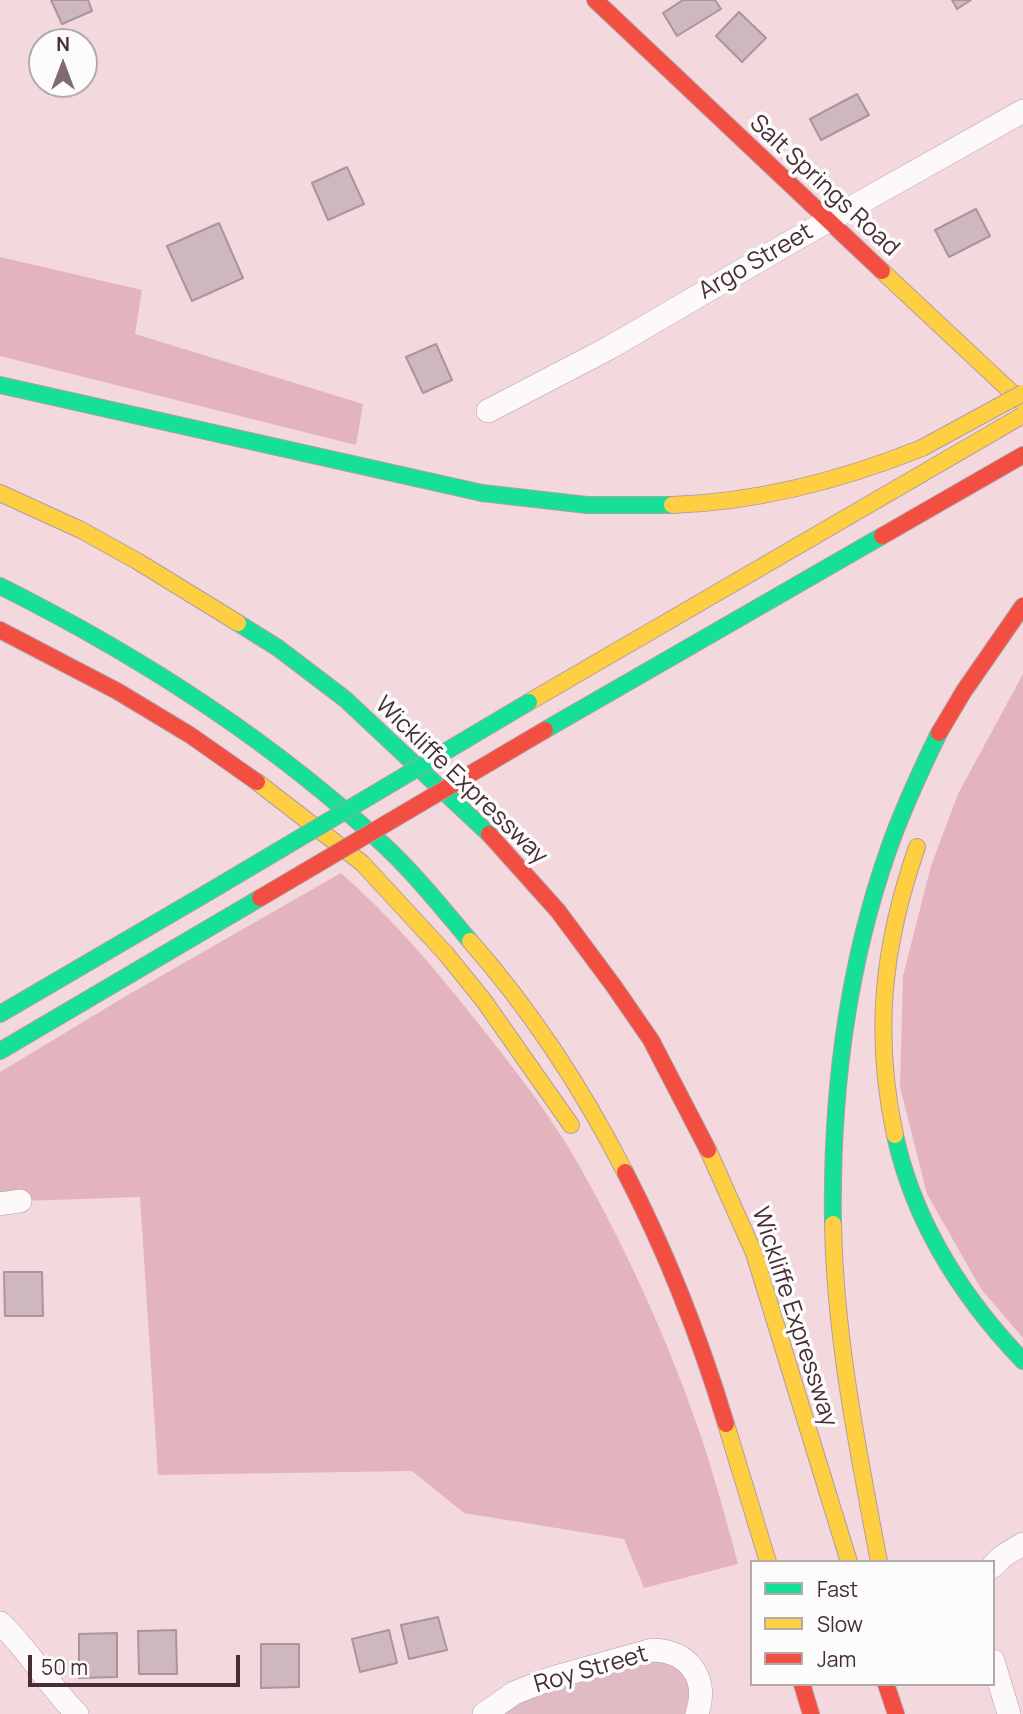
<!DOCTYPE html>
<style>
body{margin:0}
#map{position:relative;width:1023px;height:1714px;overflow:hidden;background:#f3d8dd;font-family:Manrope,sans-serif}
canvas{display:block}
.legend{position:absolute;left:750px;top:1560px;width:245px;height:126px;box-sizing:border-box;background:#fcfcfc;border:2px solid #b4aaac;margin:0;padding:9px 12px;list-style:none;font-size:21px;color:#472e34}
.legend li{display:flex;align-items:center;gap:14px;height:35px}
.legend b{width:35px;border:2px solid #b4aaac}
.north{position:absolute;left:28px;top:28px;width:70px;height:70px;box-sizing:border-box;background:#fcfcfc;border:2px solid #b4aaac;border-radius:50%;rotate:0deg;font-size:19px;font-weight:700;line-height:28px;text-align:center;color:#472e34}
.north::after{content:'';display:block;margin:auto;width:24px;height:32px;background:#836a6f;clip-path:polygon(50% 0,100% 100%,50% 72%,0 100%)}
.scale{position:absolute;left:28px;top:1655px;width:212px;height:32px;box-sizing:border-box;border:4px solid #472e34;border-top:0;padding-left:9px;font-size:21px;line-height:24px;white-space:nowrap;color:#472e34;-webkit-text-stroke:5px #fcfcfc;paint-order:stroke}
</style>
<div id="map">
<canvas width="1023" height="1714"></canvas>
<ul class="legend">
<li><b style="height:9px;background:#16e098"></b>Fast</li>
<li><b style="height:9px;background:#ffcf43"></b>Slow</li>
<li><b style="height:9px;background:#f24e42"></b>Jam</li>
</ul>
<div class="north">N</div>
<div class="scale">50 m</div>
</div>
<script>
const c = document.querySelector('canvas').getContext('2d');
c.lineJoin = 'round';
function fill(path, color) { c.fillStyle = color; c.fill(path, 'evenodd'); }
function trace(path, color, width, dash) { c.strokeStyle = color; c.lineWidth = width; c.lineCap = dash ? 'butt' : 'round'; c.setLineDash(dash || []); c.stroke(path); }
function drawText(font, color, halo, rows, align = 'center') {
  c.font = font + ' Manrope,sans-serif'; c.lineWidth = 7; c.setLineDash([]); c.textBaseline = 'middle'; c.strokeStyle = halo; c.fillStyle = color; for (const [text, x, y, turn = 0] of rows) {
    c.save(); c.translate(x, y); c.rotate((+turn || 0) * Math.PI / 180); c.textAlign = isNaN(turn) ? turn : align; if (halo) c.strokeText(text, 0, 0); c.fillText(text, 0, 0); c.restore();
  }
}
fill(new Path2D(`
 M652,1650L690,1664L697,1714H484Z`), '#e1bbc3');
fill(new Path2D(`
 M0,257L142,290L135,334L363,404L356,445L0,356Z
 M1023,674V1338L981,1289L927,1194L900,1087L903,976L931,866L958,794Z
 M341,873C389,915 429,962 470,1013C509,1062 549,1112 580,1167C629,1254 671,1347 703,1442C716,1482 727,1523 738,1564L644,1588L624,1539L464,1513L412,1471L158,1475L140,1197L21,1201L0,1204V1072L126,996Z`), '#e4b4be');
const building = new Path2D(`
 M51,0H88L92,11L62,24Z
 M683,0H715L721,9L677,36L663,13Z
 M952,0H971L957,9Z
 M739,12L766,38L742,62L716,36Z
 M857,94L869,115L821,140L810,119Z
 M347,167L364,204L328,220L312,183Z
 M976,209L990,236L949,257L935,230Z
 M219,223L243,278L192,301L167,246Z
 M436,344L452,380L423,393L406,357Z
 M4,1272H42L43,1316H5Z
 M438,1617L447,1650L409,1659L401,1625Z
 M176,1630L177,1674H139L138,1631Z
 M389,1630L397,1663L360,1672L352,1639Z
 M117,1633V1677L79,1678V1634Z
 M261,1644H299V1687L261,1688Z`);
fill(building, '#ceb7bf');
trace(building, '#aa959d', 2);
const street = new Path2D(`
 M488,411L609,348L801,236L1023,111
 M0,1204L20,1201
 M993,1566L1003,1556L1023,1544
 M0,1623C29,1650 49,1686 77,1714
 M993,1661L1009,1714
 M484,1714L514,1693L552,1678L652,1650C689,1651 709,1678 697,1714`);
const fast = new Path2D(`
 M0,385L482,493L587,505H672
 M0,586C140,656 271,740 385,846C416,875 443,909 470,941
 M238,623L278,648L345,699L489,834
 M545,730L882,536
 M0,1014L207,893
 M0,1051L260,898
 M895,1135C914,1223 961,1296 1023,1361
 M833,1224C831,1097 846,971 888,851C902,810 920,772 939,733`);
const slow = new Path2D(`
 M882,271L1023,403
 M0,493L81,530L137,561L238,623
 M672,505C759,502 842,480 922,448
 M529,702L1023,415
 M257,782L362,863L446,954L484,1001L571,1125
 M470,941C531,1010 583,1090 625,1172
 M895,1135C873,1033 883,945 917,847
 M708,1150L754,1253L849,1562
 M833,1224C835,1338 858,1450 879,1562
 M726,1424L768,1562`);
const jam = new Path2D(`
 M595,0L882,271
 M882,536L1023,455
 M0,630L117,691L190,735L257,782
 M939,733L964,691L1023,606
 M489,834L558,911L613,985L651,1040L708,1150
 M625,1172C668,1255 699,1335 726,1424
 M802,1684L811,1714
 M886,1684L896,1714`);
trace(street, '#b49da2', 24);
trace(fast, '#b49da2', 18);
trace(slow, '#b49da2', 18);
trace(jam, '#b49da2', 18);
trace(street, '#fdf9fa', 23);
trace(fast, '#16e098', 16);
trace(slow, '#ffcf43', 16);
trace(jam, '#f24e42', 16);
const fastBridge = new Path2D(`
 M207,893L529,702`);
const slowBridge = new Path2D(`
 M922,448L1023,393`);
const jamBridge = new Path2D(`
 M260,898L545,730`);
trace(fastBridge, '#b49da2', 18, []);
trace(slowBridge, '#b49da2', 18, []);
trace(jamBridge, '#b49da2', 18, []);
trace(fastBridge, '#16e098', 16);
trace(slowBridge, '#ffcf43', 16);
trace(jamBridge, '#f24e42', 16);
drawText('24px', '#472e34', '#fcfcfc', [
 ["Salt Springs Road",824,186,43],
 ["Argo Street",756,262,-30],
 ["Wickliffe Expressway",461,781,44],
 ["Wickliffe Expressway",794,1317,72],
 ["Roy Street",591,1670,-16]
]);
</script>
